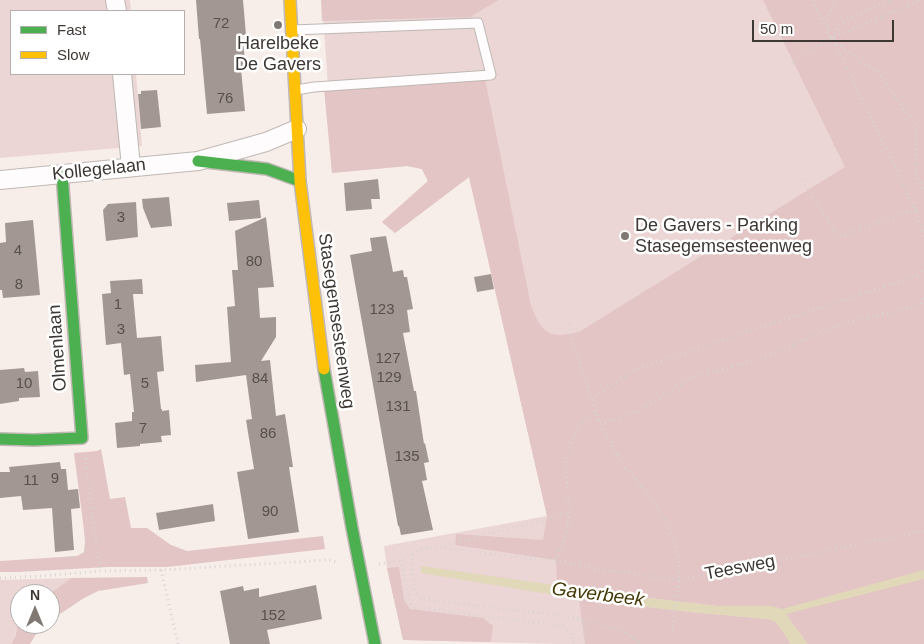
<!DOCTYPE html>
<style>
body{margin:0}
#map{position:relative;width:924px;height:644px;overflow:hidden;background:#f7eee9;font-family:Helvetica,sans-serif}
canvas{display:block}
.legend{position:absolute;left:10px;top:10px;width:175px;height:65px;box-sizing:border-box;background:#fff;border:1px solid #b2afae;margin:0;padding:6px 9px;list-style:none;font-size:15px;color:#3e3834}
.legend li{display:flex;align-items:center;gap:10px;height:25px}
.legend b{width:25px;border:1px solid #b2afae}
.north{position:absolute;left:10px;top:584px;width:50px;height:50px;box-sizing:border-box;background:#fff;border:1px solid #b2afae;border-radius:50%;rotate:0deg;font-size:14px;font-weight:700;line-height:20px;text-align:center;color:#3e3834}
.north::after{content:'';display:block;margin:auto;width:18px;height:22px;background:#7f7873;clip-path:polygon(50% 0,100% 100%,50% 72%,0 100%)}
.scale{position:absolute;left:752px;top:20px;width:142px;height:22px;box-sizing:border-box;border:2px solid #3e3834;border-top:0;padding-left:6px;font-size:15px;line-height:18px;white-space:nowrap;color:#3e3834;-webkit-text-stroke:4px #fff;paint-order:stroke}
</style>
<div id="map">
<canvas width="924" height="644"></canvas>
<ul class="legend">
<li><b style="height:6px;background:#4caf50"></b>Fast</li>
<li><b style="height:6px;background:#ffc107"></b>Slow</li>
</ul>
<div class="north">N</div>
<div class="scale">50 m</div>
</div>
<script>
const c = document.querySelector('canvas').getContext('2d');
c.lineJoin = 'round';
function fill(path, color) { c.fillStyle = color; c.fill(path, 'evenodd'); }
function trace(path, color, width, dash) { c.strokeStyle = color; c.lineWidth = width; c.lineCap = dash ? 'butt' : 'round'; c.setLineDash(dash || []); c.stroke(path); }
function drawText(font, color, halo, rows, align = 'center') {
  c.font = font + ' Helvetica,sans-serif'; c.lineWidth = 5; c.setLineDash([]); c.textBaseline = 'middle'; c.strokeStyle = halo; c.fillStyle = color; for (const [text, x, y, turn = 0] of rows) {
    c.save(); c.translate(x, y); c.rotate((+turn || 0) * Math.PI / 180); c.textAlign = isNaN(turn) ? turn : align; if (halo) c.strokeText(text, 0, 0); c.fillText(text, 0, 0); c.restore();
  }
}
fill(new Path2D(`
 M0,0H130L131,11H11V74H136L142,146L0,158Z
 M322,0H924V644H559L403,640L387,568L384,546L547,516L469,177L395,233L382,222L428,181L422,169L407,166L332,173L330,114Z
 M71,578L49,594H20C20,613 20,627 11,644H0V580Z`), '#ebd6d5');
fill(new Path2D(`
 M321,0H499L470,17L322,21Z
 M763,0H924V644H808L782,609L772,606H718L632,596L557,585L556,560L455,545L456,534L543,540L547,516L469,177L395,233L382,222L428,181L422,169L407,166L332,173L324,89L485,79L531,306C542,334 549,339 579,332L845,167Z
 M101,449L110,499L125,497L131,528H147L171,545L187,551L323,536L325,549L167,567H108L18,572H0V561L77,556L84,552L85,542L84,530L74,453L97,451Z
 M399,567L404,600L410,609L483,618L493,626L491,642L403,640L387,568Z
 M147,577L148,583L98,591L84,598L57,616L50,622V594H49L71,578Z
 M579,599L690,612L768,619L776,622L791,644H585Z
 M20,619V624H48L36,634L30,644H11L16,634L17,627Z`), '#e2c5c4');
fill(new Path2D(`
 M421,566L632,596L718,606H772L782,609L924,570V579L786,614L808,644H791L776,622L768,619L690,612L579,599L421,573Z`), '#e1d7b9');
fill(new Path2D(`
 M196,0H243L246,35H242L246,68L241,69L245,111L207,114L200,39H199Z
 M157,90L161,127L141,129L138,94H141V91Z
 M378,179L380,199H371L372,209L346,211L344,183Z
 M169,197L172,226L151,228L143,208L142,199Z
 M259,200L261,218L229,221L227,203Z
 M136,202L138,237L106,241L103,210L108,204Z
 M266,217L274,287L258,288L260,318L276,317V337L261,361L270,360L276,416L285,414L293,467H289L299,532L248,539L237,472L254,469L246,420L252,419L246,375L196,382L195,365L231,362L227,307L235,306L232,270H238L235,231Z
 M33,220L40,295L3,298L2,290H0V243L6,242L5,223Z
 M386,236L393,272L403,270L404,277H407L413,309L407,310L410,332L403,333L414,391H416L424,444L425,443L429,462L424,463L427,480L422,481L433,530L401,535L399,526H398L350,255L372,251L370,238Z
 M491,274L494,289L477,292L474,277Z
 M142,279L143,294H133L137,338L161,336L164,371L157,372L161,409H162V411L169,410L171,435L161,436L162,442L140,444V446L117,448L115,423L132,421V412H134L130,374L124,375L121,343L106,345L102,294L111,293L110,281Z
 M24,368L25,372L38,371L40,397L19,398V401L0,404V370Z
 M60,462L61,469H66L68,490L78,489L80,508L71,509L74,550L55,552L52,508L23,510L21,496L0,498V472H10L9,467Z
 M213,504L215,521L159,530L156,513Z
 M316,585L322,619L267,630L270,644H230L220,591L243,586L244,591L259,588V597Z`), '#a39793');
const lane = new Path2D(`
 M292,30L478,23L491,75L314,87L296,90`);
const street = new Path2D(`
 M115,0L117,11
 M122,74L131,167
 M0,180L198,161L266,142L297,129`);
const fast = new Path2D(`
 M198,161L267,169L300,181
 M324,369L352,528L375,644
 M0,439L34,440L82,438L62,174`);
const slow = new Path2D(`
 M290,0L300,181L324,369`);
trace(lane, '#bfb8b4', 11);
trace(street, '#bfb8b4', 20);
trace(fast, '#bfb8b4', 14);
trace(slow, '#bfb8b4', 14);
trace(new Path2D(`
 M813,0L864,103L915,210L924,236
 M829,30L827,19L834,0
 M832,38L840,23L891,0
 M833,40L859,61L879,72L890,90L916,124V173L924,191
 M789,67L802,54L831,38L921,0
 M802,180L838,237L924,207
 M569,324L573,342L600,424L623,465L650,496L667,523L679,555V580L673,621L672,644
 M592,400L605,389L639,368L842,300L909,279L920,273L924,268
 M600,424L640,410L694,376L740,365L777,353L814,335L846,322L896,312L919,305L924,299
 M85,458L100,571
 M445,546C486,533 528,525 569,513
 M413,554L412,565L415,592L422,599L557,615L577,619L585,628V644
 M401,560L409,601L413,607L562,626C568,631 574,636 574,644
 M555,560L606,570L679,580L924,531
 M379,564L401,560L423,548L442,547L498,555L555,560L567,533L569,513L566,462L570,446L578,425L596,412
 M161,570L178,644
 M0,578L42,576L100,571L161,570L328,560L337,562
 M577,619C599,625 623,627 640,644`), '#d8d4d3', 3, [1, 4]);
trace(lane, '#fefcfc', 9);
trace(street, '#fefcfc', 18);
trace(fast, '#4caf50', 11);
trace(slow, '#ffc107', 11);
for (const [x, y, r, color] of [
 [278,25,5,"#7f7873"],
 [625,236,5,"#7f7873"]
]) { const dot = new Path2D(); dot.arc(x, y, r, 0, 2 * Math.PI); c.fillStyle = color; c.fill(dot); trace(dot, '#fff', 2); }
drawText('15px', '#57504c', null, [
 ["72",221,24],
 ["76",225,99],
 ["3",121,218],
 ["4",18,251],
 ["80",254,262],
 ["8",19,285],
 ["1",118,305],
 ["123",382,310],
 ["3",121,330],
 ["127",388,359],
 ["129",389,378],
 ["84",260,379],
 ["10",24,384],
 ["5",145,384],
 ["131",398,407],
 ["7",143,429],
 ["86",268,434],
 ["135",407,457],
 ["9",55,479],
 ["11",31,481],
 ["90",270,512],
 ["152",273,616]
]);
drawText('18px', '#3e3834', '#fff', [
 ["Harelbeke",278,44],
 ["De Gavers",278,65],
 ["De Gavers - Parking",635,226,"left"],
 ["Stasegemsesteenweg",635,247,"left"]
]);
drawText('18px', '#3e3834', '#fff', [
 ["Kollegelaan",99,170,-6],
 ["Stasegemsesteenweg",336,321,82],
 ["Olmenlaan",58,348,-94],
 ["Teesweg",740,568,-11]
]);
drawText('italic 19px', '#443905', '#fff', [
 ["Gaverbeek",598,595,7]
]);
</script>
